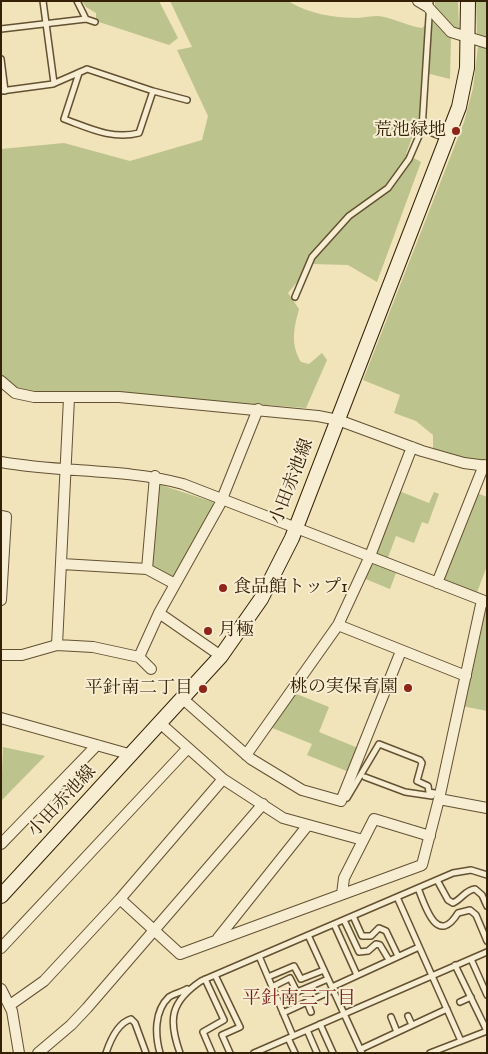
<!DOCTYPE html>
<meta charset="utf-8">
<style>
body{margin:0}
#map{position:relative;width:488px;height:1054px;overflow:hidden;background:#f1e3ba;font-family:"IM FELL English",serif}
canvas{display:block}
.frame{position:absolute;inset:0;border:2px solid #342005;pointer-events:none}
</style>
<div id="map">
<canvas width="488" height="1054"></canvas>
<div class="frame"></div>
</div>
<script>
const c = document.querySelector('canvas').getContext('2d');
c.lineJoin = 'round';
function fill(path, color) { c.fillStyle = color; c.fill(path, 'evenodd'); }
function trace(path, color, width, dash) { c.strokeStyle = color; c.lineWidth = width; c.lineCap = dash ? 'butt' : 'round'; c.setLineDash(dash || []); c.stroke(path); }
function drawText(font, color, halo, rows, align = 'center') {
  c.font = font + ' "IM FELL English","Noto Serif JP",serif'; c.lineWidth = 4; c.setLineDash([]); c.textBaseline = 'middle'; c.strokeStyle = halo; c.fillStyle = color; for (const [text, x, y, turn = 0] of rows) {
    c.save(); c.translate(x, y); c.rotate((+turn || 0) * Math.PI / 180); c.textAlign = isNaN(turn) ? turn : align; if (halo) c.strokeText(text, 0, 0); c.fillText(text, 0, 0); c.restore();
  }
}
fill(new Path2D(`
 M82,1H159L178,38L169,45L96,21V13L86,7Z
 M170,1H288C309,14 334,18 359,18C365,17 372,16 378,16C395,18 406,26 422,28L431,20L451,37L450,79L422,72L419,118L406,154L421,162L377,282L348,265L312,264L288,293L299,309C294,328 290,344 301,362L309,364L322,353L327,360L306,408L120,394L36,393L17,390L1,377V149L64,143L130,161L202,140L208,116L177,50L192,47Z
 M435,1H458L459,30L454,29L435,7Z
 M476,1H487V39L477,35Z
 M481,45L487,48V462L464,460L433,450V435L416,421L394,413L400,395L363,380L464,122L473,88L478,46Z
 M161,485L213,502L214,506L176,577L171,578L153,568L151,565L157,487Z
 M399,491L429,503L434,492L439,494L428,524L422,522L414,543L396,536L387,560L379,556L376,551Z
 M477,493L487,497V566L476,595L447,583L443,577Z
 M374,564L396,573L390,589L363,578L369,566Z
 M487,609V711L462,706L482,611Z
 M294,693L329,707L319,732L358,748L349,772L307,755L312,744L270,727Z
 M3,747L45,756L1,801Z`), '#bdc38d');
const lane = new Path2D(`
 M43,1L54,83
 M77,1L86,19L95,22
 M1,29L86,19
 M1,59L5,91
 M1,91L53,84C64,79 76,74 87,69L153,91L139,133C112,140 89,128 64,119L79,73
 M153,91L187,100
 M422,129L445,138
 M295,297L312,257L349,216L388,188L409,159L422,129L430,1
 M365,777L405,792L432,796
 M347,798L379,744L420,760L422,763L417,781L428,786L429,792L440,794
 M437,880L448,900L453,903C462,899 465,890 475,889L482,895L487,906
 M418,888C425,906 437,947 458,913L470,910L476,915L487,941
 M397,897L461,1041
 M353,916L362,936H371L379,928L386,931L398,956
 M344,920L359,952L368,951L376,944L380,945L389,960
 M334,924L357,975
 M308,935L362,1053
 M259,956L293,1036
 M471,959L487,995
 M455,965L487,1031
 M215,975L240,1027L222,1035L230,1053
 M268,977L294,966L301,979L324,970
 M205,979L224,1020L203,1032L212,1053
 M272,987L290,978L297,992L328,979
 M332,987L419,947
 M307,1002L311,1012
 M460,1002L471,997
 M283,1013L333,990
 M408,1016L412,1025
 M391,1017L397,1032
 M320,1024L333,1053
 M307,1030L317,1053
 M288,1038L295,1053
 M361,1049L447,1009
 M106,1053C110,1041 118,1023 131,1019L135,1023L146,1053
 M160,1053C155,1035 154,1011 169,997C173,994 182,992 187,989
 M180,1053C168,1020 170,1002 201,981L453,873L471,870L487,875
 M254,1053L487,952
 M430,1053L487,1031`);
const street = new Path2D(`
 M418,1L428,7L451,32L487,43
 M1,381L15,393L34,397H119L318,416L338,420L422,451L464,463L487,466
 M1,462C61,473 124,468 183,484L487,602
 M1,516L6,517L1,600
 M62,564L147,569L175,584
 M147,569L155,476
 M437,583L484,465
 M159,613L221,656
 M338,625L466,676
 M57,645L69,398
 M1,655H22L57,645L93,647L139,657L159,613L220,504L258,409
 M139,657L151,669
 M183,699L251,759L302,790L341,801L401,651
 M1,718L132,755
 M161,724L223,779L283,818L363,840
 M246,755L338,625L370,556L412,447
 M439,799L482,600
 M1,844L97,745
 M342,894L344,878L374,819L430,836
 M120,899L180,954L422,865L439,799L487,808
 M218,938L308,825
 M1,948L188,748
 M1,989L12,1011L19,1053
 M10,1005L44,981L120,899L223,779
 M38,1053L71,1025L87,1008L263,804`);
const secondary = new Path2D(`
 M1,896L221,656L261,599L292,538L459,107L467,68L468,1`);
trace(lane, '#635132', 8);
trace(street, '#635132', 12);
trace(secondary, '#342005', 16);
trace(lane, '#f6edd2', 5);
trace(street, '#f6edd2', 10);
trace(secondary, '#f6edd2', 14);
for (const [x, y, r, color] of [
 [456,131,5,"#8f2418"],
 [223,588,5,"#8f2418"],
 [208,631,5,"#8f2418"],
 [408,688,5,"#8f2418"],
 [203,689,5,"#8f2418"]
]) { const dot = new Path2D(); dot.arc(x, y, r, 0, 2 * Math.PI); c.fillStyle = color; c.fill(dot); trace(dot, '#f6edd2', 2); }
drawText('18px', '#342005', '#f6edd2', [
 ["荒池緑地",446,131],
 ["食品館トップ1",233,588,"left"],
 ["月極",218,631,"left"],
 ["桃の実保育園",398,688],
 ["平針南二丁目",193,689]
], 'right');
drawText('18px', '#342005', '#f6edd2', [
 ["小田赤池線",293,482,-69],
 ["小田赤池線",63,802,-47]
]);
drawText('19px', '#7a1f14', '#f6edd2', [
 ["平針南三丁目",299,1000]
]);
</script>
